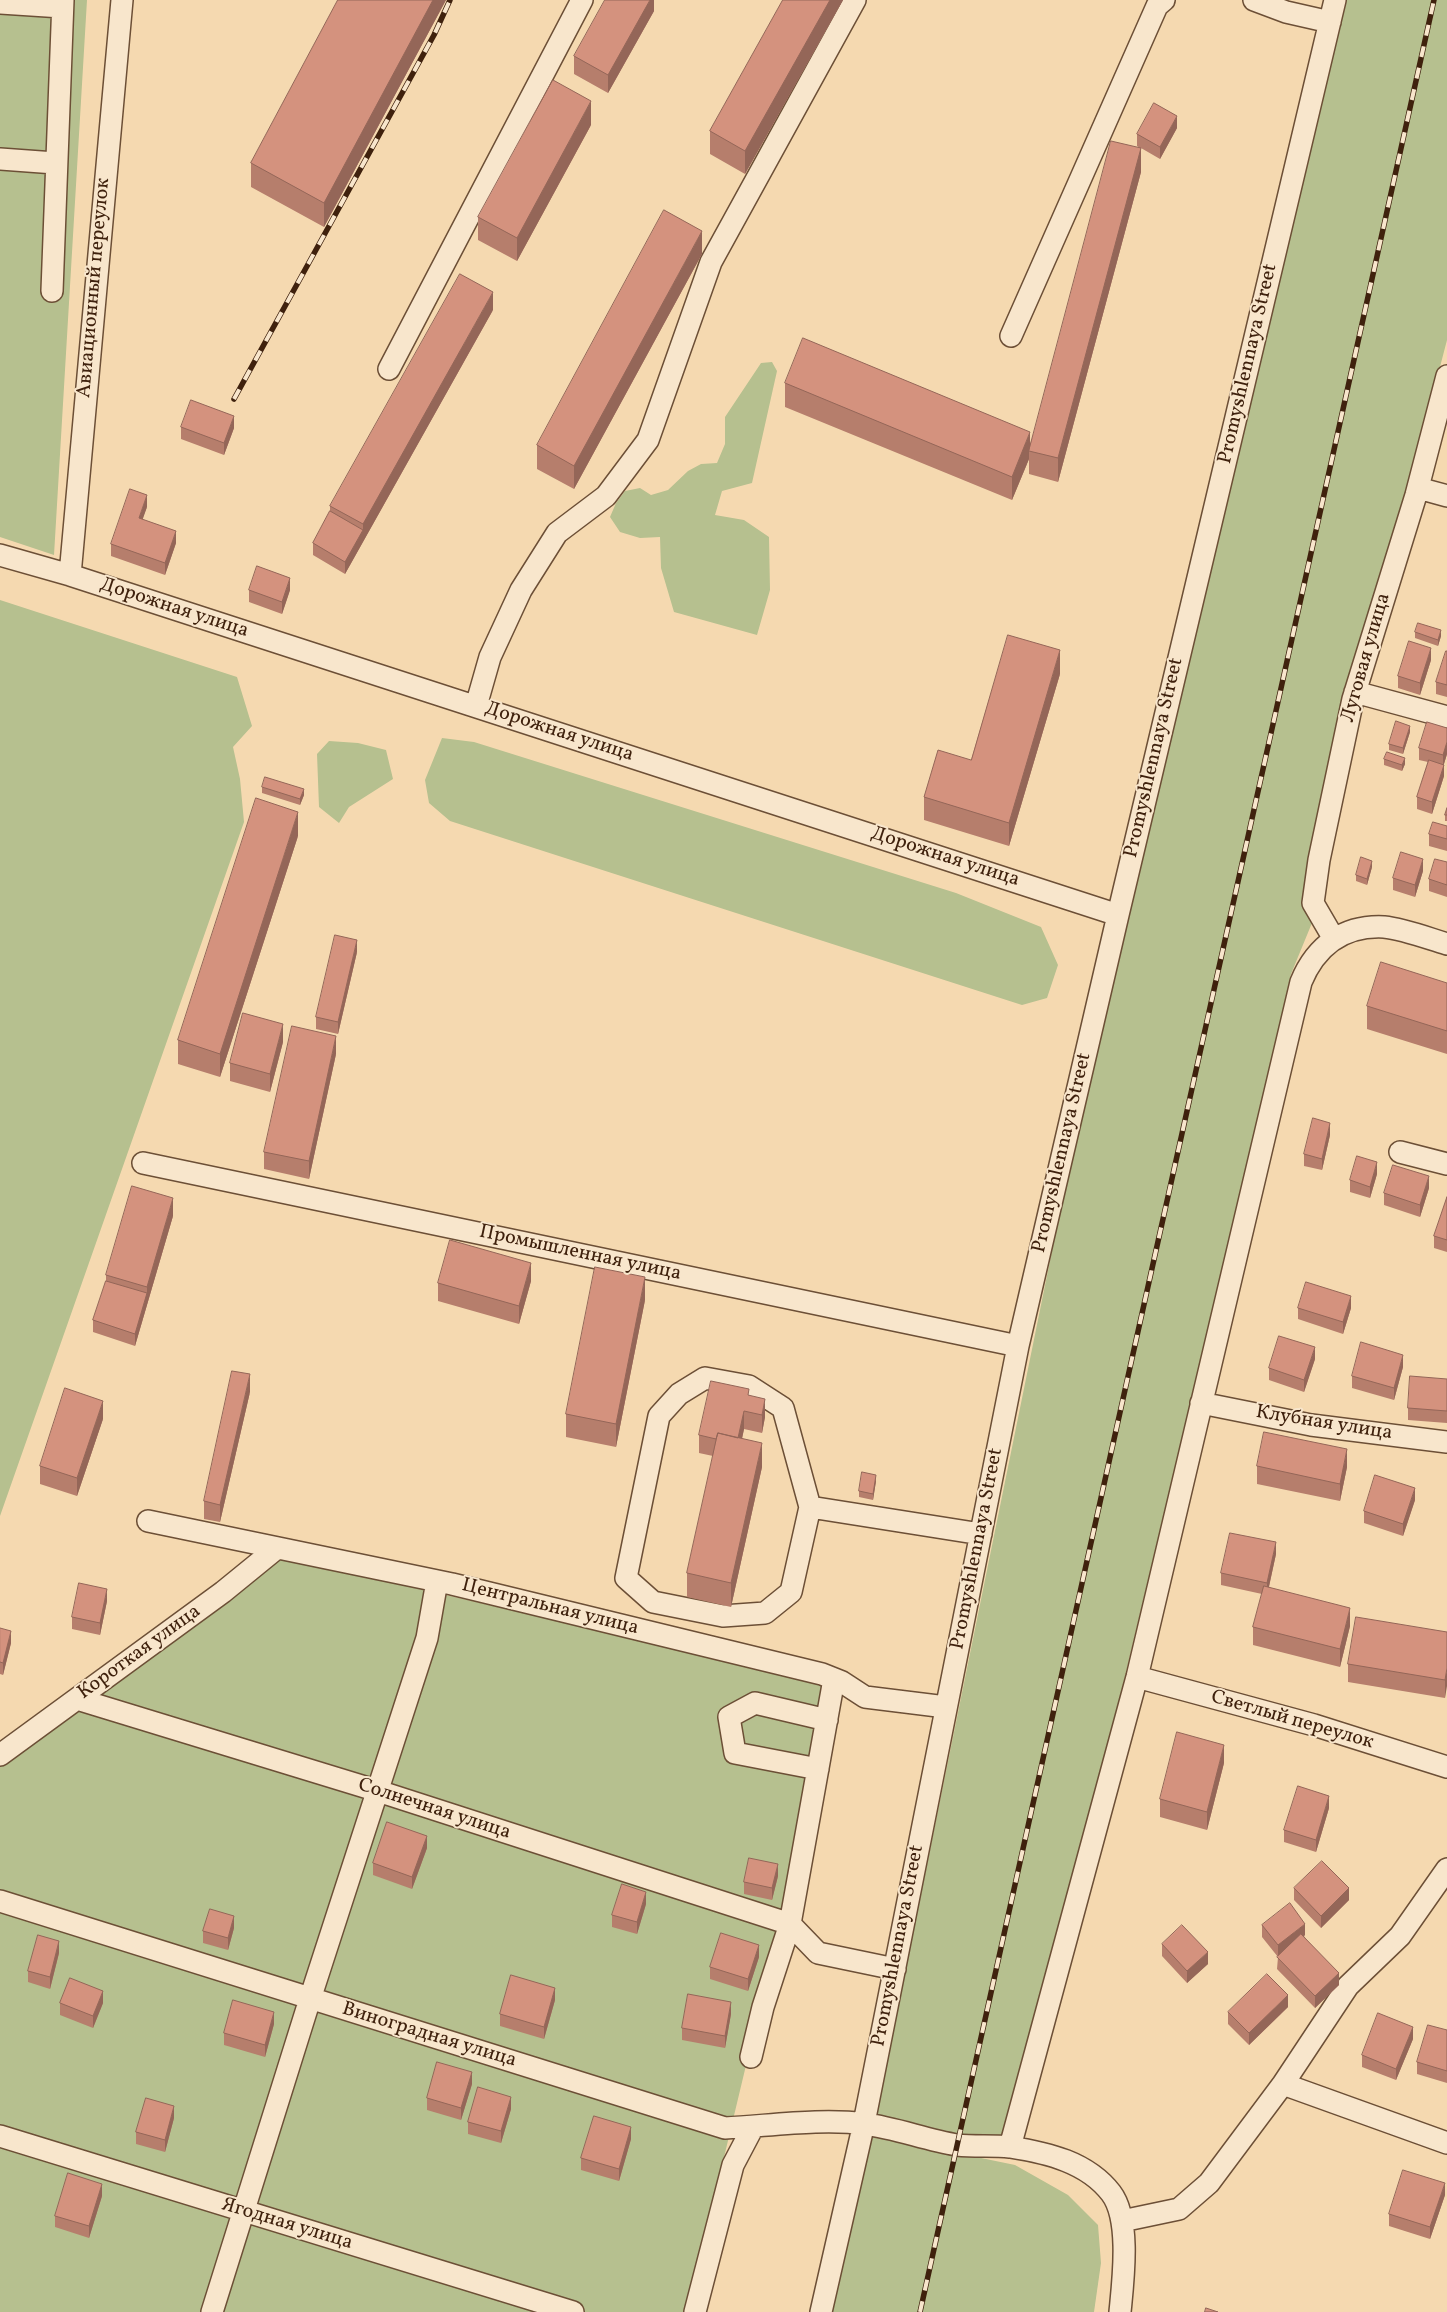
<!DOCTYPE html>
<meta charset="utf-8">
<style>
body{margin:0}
canvas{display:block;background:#f5d9b0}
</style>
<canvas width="1447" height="2312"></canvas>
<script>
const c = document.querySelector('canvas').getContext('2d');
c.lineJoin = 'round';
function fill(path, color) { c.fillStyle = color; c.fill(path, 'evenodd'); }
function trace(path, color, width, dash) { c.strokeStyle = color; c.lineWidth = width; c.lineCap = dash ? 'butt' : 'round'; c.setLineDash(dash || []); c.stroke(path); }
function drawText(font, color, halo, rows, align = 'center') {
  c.font = font + ' Vollkorn,serif'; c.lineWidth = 4; c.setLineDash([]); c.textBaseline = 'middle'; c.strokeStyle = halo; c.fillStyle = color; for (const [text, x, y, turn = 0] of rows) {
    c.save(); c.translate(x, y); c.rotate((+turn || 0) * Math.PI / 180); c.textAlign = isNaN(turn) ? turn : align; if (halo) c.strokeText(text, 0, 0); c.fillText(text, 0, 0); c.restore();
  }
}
fill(new Path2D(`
 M0,0H87L54,555L0,537Z
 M1344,0H1447V340L1410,482L1314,918L1291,974L1244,1180L1120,1697L1001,2138L955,2137L876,2115L1085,1089Z
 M772,362L777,371L752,483L722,491L715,515L744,520L769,537L770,590L757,635L674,612L661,568L660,537L640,538L620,532L610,517L616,503L625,491L640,488L651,495L668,490L688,471L701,464L717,463L725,444V417L761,363Z
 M0,600L237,677L252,726L233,747L240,779L244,822L0,1516Z
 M442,738L474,742L956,893L1041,927L1058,965L1047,998L1022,1005L450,821L429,803L425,780Z
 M329,741L358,743L386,750L393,779L349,807L339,823L319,807L317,754Z
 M276,1556L837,1685L687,2312H0V1759Z
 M870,2135L1015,2165L1068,2195L1098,2225L1101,2263L1094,2312H831Z`), '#b6c08f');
const minor = new Path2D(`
 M1254,0L1286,12L1330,22
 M0,3L62,7
 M0,159L55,163
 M52,291L63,0
 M1011,336L1157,6L1164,0
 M389,369L582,0
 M1418,488L1447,496
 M0,555L70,575L1118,915
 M70,575L122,0
 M1355,692L1447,717
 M476,706L490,657L521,590L557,533L606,496L648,440L711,262L855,0
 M1334,939L1313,903L1319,860L1353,699L1416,495L1447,376
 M1400,1152L1447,1164
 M143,1163L1018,1346
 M1201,1403L1311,1425L1447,1442
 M810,1507L791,1592L765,1613L723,1616L653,1602L626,1578L659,1416L679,1394L705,1378L749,1386L783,1408L810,1507L981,1534
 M148,1521L452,1584L822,1674L842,1682L865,1697L946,1707
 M1137,1677L1314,1725L1447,1767
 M77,1699L378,1791L790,1924L818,1953L895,1969
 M0,1755L223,1592L277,1548
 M818,1769L735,1753L729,1717L755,1703L827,1720
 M0,1901L725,2128C768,2126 822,2118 865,2124C896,2128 926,2140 957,2145C975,2147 993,2145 1010,2147C1048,2153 1087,2162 1111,2193C1131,2219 1123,2281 1120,2312
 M751,2057L763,2007L790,1924L834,1679
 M1283,2084L1447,2143
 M0,2136L573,2312
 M1010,2147L1137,1677L1301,982C1316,946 1344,925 1384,927C1404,929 1427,938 1447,944
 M1122,2221L1179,2209L1209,2183L1283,2084L1348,1986L1400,1936L1447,1869
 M212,2312L310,1999L427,1638L437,1581
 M695,2312L733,2165L753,2127
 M821,2312L864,2123L1018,1346L1118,915L1335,0`);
trace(minor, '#6c4f36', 24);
trace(minor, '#f8e6cc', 21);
const rail = new Path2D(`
 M234,399L434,35L450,0
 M920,2312L1434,0`);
trace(rail, '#3f210d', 5.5);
trace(rail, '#f8e6cc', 4, [11]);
fill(new Path2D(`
 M338,0H446L324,227L251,187V163Z
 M654,0V11L608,93L574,74V56Z
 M783,0H843L745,174L710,154V131Z
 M591,125L517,261L478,240V217Z
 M1177,128L1160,159L1141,148V172L1058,482L1029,474V459L1012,500L785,407V383L1030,444L1140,148L1137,146V134Z
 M702,254L574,489L537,469V445Z
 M493,310L345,574L313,555V543L330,511V506Z
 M181,427L234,428L224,455L181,439Z
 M147,507L142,519L176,543L165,575L111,556V544Z
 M249,590H290L282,614L249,602Z
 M1415,632L1441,636L1438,646L1415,638Z
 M1447,651V697L1436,694V682Z
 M1431,660L1420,695L1398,688V676Z
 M1060,674L1009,846L924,820V797L971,760Z
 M1447,728V754L1444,764V776L1432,814L1417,809V797L1428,762L1419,760V748Z
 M1410,732L1403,754L1389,750V744Z
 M1384,759L1405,764L1402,771L1384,765Z
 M262,787L304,795L300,805L262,793Z
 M1447,808V821H1445V815Z
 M1447,826V851L1429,846V834Z
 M298,836L220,1077L178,1064V1040Z
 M1447,862V897L1429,891V879Z
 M1372,867L1367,885L1356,881V875Z
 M1423,871L1415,897L1393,890V878Z
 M357,952L338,1034L316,1029V1017Z
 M1447,983V1054L1367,1029V1006Z
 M283,1042L270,1092L230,1081V1063Z
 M336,1054L309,1179L264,1169V1152Z
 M1330,1135L1322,1170L1304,1166V1154Z
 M1377,1174L1370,1198L1350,1192V1180Z
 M1429,1188L1420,1217L1384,1205V1193Z
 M1447,1197V1252L1434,1248V1236Z
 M173,1216L135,1346L93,1332V1320L106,1281V1275Z
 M531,1281L519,1324L438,1301V1283Z
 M645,1300L616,1447L566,1437V1414Z
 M1298,1308H1351L1343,1334L1298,1319Z
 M1315,1359L1304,1392L1269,1380V1368Z
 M1403,1367L1394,1400L1352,1388V1376Z
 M1447,1379V1423L1408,1420V1408Z
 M250,1392L220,1522L204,1519V1501Z
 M749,1395L765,1417L762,1433L744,1429L742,1439L762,1467L731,1607L687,1597V1573L713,1456L699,1453V1435Z
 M103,1419L77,1496L40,1484V1466Z
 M1257,1466L1347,1467L1340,1501L1257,1484Z
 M876,1481L873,1500L859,1497V1491Z
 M1415,1500L1403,1536L1364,1523V1511Z
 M1276,1554L1269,1587L1350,1626L1340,1667L1253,1645V1627L1262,1594L1221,1585V1573Z
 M107,1601L100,1635L72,1629V1617Z
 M0,1628L11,1643L3,1675L0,1674Z
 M1447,1632L1445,1698L1348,1682V1664Z
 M1224,1763L1207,1830L1160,1817V1799Z
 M1329,1808L1316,1852L1284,1842V1830Z
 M427,1848L412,1889L373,1875V1863Z
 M778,1876L772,1900L744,1894V1882Z
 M1294,1888L1349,1900L1321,1928L1294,1900Z
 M646,1904L637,1934L612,1927V1915Z
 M1262,1925L1305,1935L1304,1936L1339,1985L1315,2008L1277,1969L1278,1957L1262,1937Z
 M234,1928L228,1950L203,1943V1931Z
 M1162,1944L1208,1964L1187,1983L1162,1956Z
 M59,1953L50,1989L28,1982V1971Z
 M759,1957L748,1991L710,1979V1967Z
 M555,2000L544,2039L500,2026V2014Z
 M60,2003H103L93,2028L60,2015Z
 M1288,2007L1249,2045L1228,2024V2012Z
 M731,2014L725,2048L682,2040V2028Z
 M274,2024L265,2057L224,2045V2033Z
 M1447,2030V2083L1417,2074V2062Z
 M1413,2039L1396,2080L1362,2067V2055Z
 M472,2084L461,2120L427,2110V2098Z
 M511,2109L501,2143L468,2134V2122Z
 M174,2118L165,2152L136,2144V2132Z
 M631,2139L619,2181L581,2170V2158Z
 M1445,2195L1430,2239L1389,2226V2214Z
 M102,2196L89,2238L55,2227V2216Z`), '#b67e6c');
fill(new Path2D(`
 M433,0H446L324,227V203Z
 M650,0H654V11L608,93V75Z
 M830,0H843L745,174V151Z
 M591,101V125L517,261V238Z
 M1177,116V128L1160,159V147Z
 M1141,148V172L1058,482V458Z
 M702,231V254L574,489V466Z
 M493,292V310L345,574V562L363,530V524Z
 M234,416V428L224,455V443Z
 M1030,432V451H1029V459L1012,500V477Z
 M147,495V507L139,530V518Z
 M176,531V543L165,575V563Z
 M290,578V590L282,614V602Z
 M1441,630V636L1438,646V640Z
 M1431,648V660L1420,695V683Z
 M1060,650V674L1009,846V823Z
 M1410,726V732L1403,754V748Z
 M1447,742V754L1443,767V755Z
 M1405,758V764L1402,771V765Z
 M1444,765V776L1432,814V802Z
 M304,789V795L300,805V799Z
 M298,812V836L220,1077V1054Z
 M1423,859V871L1415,897V885Z
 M1372,861V867L1367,885V879Z
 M357,940V952L338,1034V1022Z
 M283,1024V1042L270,1092V1074Z
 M336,1036V1054L309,1179V1161Z
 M1330,1123V1135L1322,1170V1159Z
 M1377,1162V1174L1370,1198V1187Z
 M1429,1176V1188L1420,1217V1205Z
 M173,1198V1216L135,1346V1334L147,1293V1287Z
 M531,1263V1281L519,1324V1306Z
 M645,1277V1300L616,1447V1424Z
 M1351,1296V1308L1343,1334V1322Z
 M1315,1347V1359L1304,1392V1380Z
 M1403,1355V1367L1394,1400V1388Z
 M250,1374V1392L220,1522V1505Z
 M765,1399V1417L762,1433V1415Z
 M103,1401V1419L77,1496V1478Z
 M744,1411V1429L737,1461V1443Z
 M762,1443V1467L731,1607V1583Z
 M1347,1449V1467L1340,1501V1484Z
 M876,1475V1481L873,1500V1494Z
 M1415,1488V1500L1403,1536V1524Z
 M1276,1542V1554L1267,1595V1583Z
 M107,1589V1601L100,1635V1623Z
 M1350,1608V1626L1340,1667V1649Z
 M11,1631V1643L3,1675V1663Z
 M1447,1668V1686L1445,1698V1680Z
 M1224,1745V1763L1207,1830V1812Z
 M1329,1796V1808L1316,1852V1840Z
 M427,1836V1848L412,1889V1877Z
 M778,1864V1876L772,1900V1888Z
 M1349,1888V1900L1321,1928V1916Z
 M646,1892V1904L637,1934V1922Z
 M234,1916V1928L228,1950V1938Z
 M1305,1924V1935L1278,1957V1945Z
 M59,1941V1953L50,1989V1977Z
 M759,1945V1957L748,1991V1979Z
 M1208,1952V1964L1187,1983V1971Z
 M1339,1973V1985L1315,2008V1996Z
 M555,1988V2000L544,2039V2027Z
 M103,1991V2003L93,2028V2016Z
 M1288,1995V2007L1249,2045V2033Z
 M731,2002V2014L725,2048V2036Z
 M274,2012V2024L265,2057V2045Z
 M1413,2027V2039L1396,2080V2069Z
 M472,2072V2084L461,2120V2108Z
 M511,2097V2109L501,2143V2131Z
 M174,2106V2118L165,2152V2140Z
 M631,2127V2139L619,2181V2169Z
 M1445,2183V2195L1430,2239V2227Z
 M102,2184V2196L89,2238V2226Z`), '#946658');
const building = new Path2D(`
 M338,0H433L324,203L251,163Z
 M605,0H650L608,75L574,56Z
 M783,0H830L745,151L710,131Z
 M553,80L591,101L517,238L478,217Z
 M1154,103L1177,116L1160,147L1137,134Z
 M1111,141L1141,148L1058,458L1029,451Z
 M664,210L702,231L574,466L537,445Z
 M460,274L493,292L363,524L330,506Z
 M803,338L1030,432L1012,477L785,383Z
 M191,400L234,416L224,443L181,427Z
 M130,489L147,495L139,518L176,531L165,563L111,544Z
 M330,511L363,530L345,562L313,543Z
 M257,566L290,578L282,602L249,590Z
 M1418,623L1441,630L1438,640L1415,632Z
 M1008,635L1060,650L1009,823L924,797L938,750L971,760Z
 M1409,641L1431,648L1420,683L1398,676Z
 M1446,651H1447V685L1436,682Z
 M1396,721L1410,726L1403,748L1389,744Z
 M1427,722L1447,728V742L1443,755L1419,748Z
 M1387,752L1405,758L1402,765L1384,759Z
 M1429,760L1444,765L1432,802L1417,797Z
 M265,777L304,789L300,799L262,787Z
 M256,798L298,812L220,1054L178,1040Z
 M1447,808V815H1445Z
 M1433,822L1447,826V839L1429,834Z
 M1401,852L1423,859L1415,885L1393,878Z
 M1361,857L1372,861L1367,879L1356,875Z
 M1435,859L1447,862V885L1429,879Z
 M335,935L357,940L338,1022L316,1017Z
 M1381,962L1447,983V1031L1367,1006Z
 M243,1013L283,1024L270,1074L230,1063Z
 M292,1026L336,1036L309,1161L264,1152Z
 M1313,1118L1330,1123L1322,1159L1304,1154Z
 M1357,1156L1377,1162L1370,1187L1350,1180Z
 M1393,1165L1429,1176L1420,1205L1384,1193Z
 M132,1186L173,1198L147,1287L106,1275Z
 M1447,1197V1240L1434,1236Z
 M450,1240L531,1263L519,1306L438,1283Z
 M595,1267L645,1277L616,1424L566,1414Z
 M106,1281L147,1293L135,1334L93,1320Z
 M1306,1282L1351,1296L1343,1322L1298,1308Z
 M1279,1336L1315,1347L1304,1380L1269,1368Z
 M1361,1342L1403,1355L1394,1388L1352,1376Z
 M232,1371L250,1374L220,1505L204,1501Z
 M1410,1376L1447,1379V1411L1408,1408Z
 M711,1381L749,1389L748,1395L765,1399L762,1415L744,1411L738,1438L718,1433L716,1439L699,1435Z
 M65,1388L103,1401L77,1478L40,1466Z
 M1264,1432L1347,1449L1340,1484L1257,1466Z
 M718,1433L762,1443L731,1583L687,1573Z
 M862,1472L876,1475L873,1494L859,1491Z
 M1375,1475L1415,1488L1403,1524L1364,1511Z
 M1230,1533L1276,1542L1267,1583L1221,1573Z
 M79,1583L107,1589L100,1623L72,1617Z
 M1264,1586L1350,1608L1340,1649L1253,1627Z
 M1356,1617L1447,1632V1668L1445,1680L1348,1664Z
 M0,1628L11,1631L3,1663L0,1662Z
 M1177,1732L1224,1745L1207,1812L1160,1799Z
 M1298,1786L1329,1796L1316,1840L1284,1830Z
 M387,1822L427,1836L412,1877L373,1863Z
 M749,1858L778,1864L772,1888L744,1882Z
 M1322,1861L1349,1888L1321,1916L1294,1888Z
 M622,1884L646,1892L637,1922L612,1915Z
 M1290,1903L1305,1924L1278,1945L1262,1925Z
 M210,1909L234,1916L228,1938L203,1931Z
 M1182,1925L1208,1952L1187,1971L1162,1944Z
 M721,1933L759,1945L748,1979L710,1967Z
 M1301,1934L1339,1973L1315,1996L1277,1957Z
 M38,1935L59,1941L50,1977L28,1971Z
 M1267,1974L1288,1995L1249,2033L1228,2012Z
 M511,1975L555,1988L544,2027L500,2014Z
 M70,1978L103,1991L93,2016L60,2003Z
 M688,1994L731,2002L725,2036L682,2028Z
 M233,2000L274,2012L265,2045L224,2033Z
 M1378,2013L1413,2027L1396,2069L1362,2055Z
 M1428,2025L1447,2030V2071L1417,2062Z
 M437,2062L472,2072L461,2108L427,2098Z
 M478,2087L511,2097L501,2131L468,2122Z
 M146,2098L174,2106L165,2140L136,2132Z
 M594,2116L631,2127L619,2169L581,2158Z
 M1403,2170L1445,2183L1430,2227L1389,2214Z
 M68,2173L102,2184L89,2226L55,2216Z
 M1206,2308L1218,2312H1205Z`);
fill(building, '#d4927e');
trace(building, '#946658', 1);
drawText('20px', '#3f210d', '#f8e6cc', [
 ["Авиационный переулок",95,288,-85],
 ["Promyshlennaya Street",1249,364,-77],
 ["Дорожная улица",174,609,18],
 ["Луговая улица",1367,658,-74],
 ["Дорожная улица",559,733,18],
 ["Promyshlennaya Street",1155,758,-77],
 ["Дорожная улица",945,858,18],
 ["Promyshlennaya Street",1063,1153,-77],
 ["Промышленная улица",580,1254,12],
 ["Клубная улица",1324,1424,9],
 ["Promyshlennaya Street",978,1549,-79],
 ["Центральная улица",550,1608,14],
 ["Короткая улица",140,1653,-36],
 ["Светлый переулок",1292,1721,16],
 ["Солнечная улица",434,1810,18],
 ["Promyshlennaya Street",899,1946,-79],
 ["Виноградная улица",429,2036,17],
 ["Ягодная улица",287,2225,17]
]);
</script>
